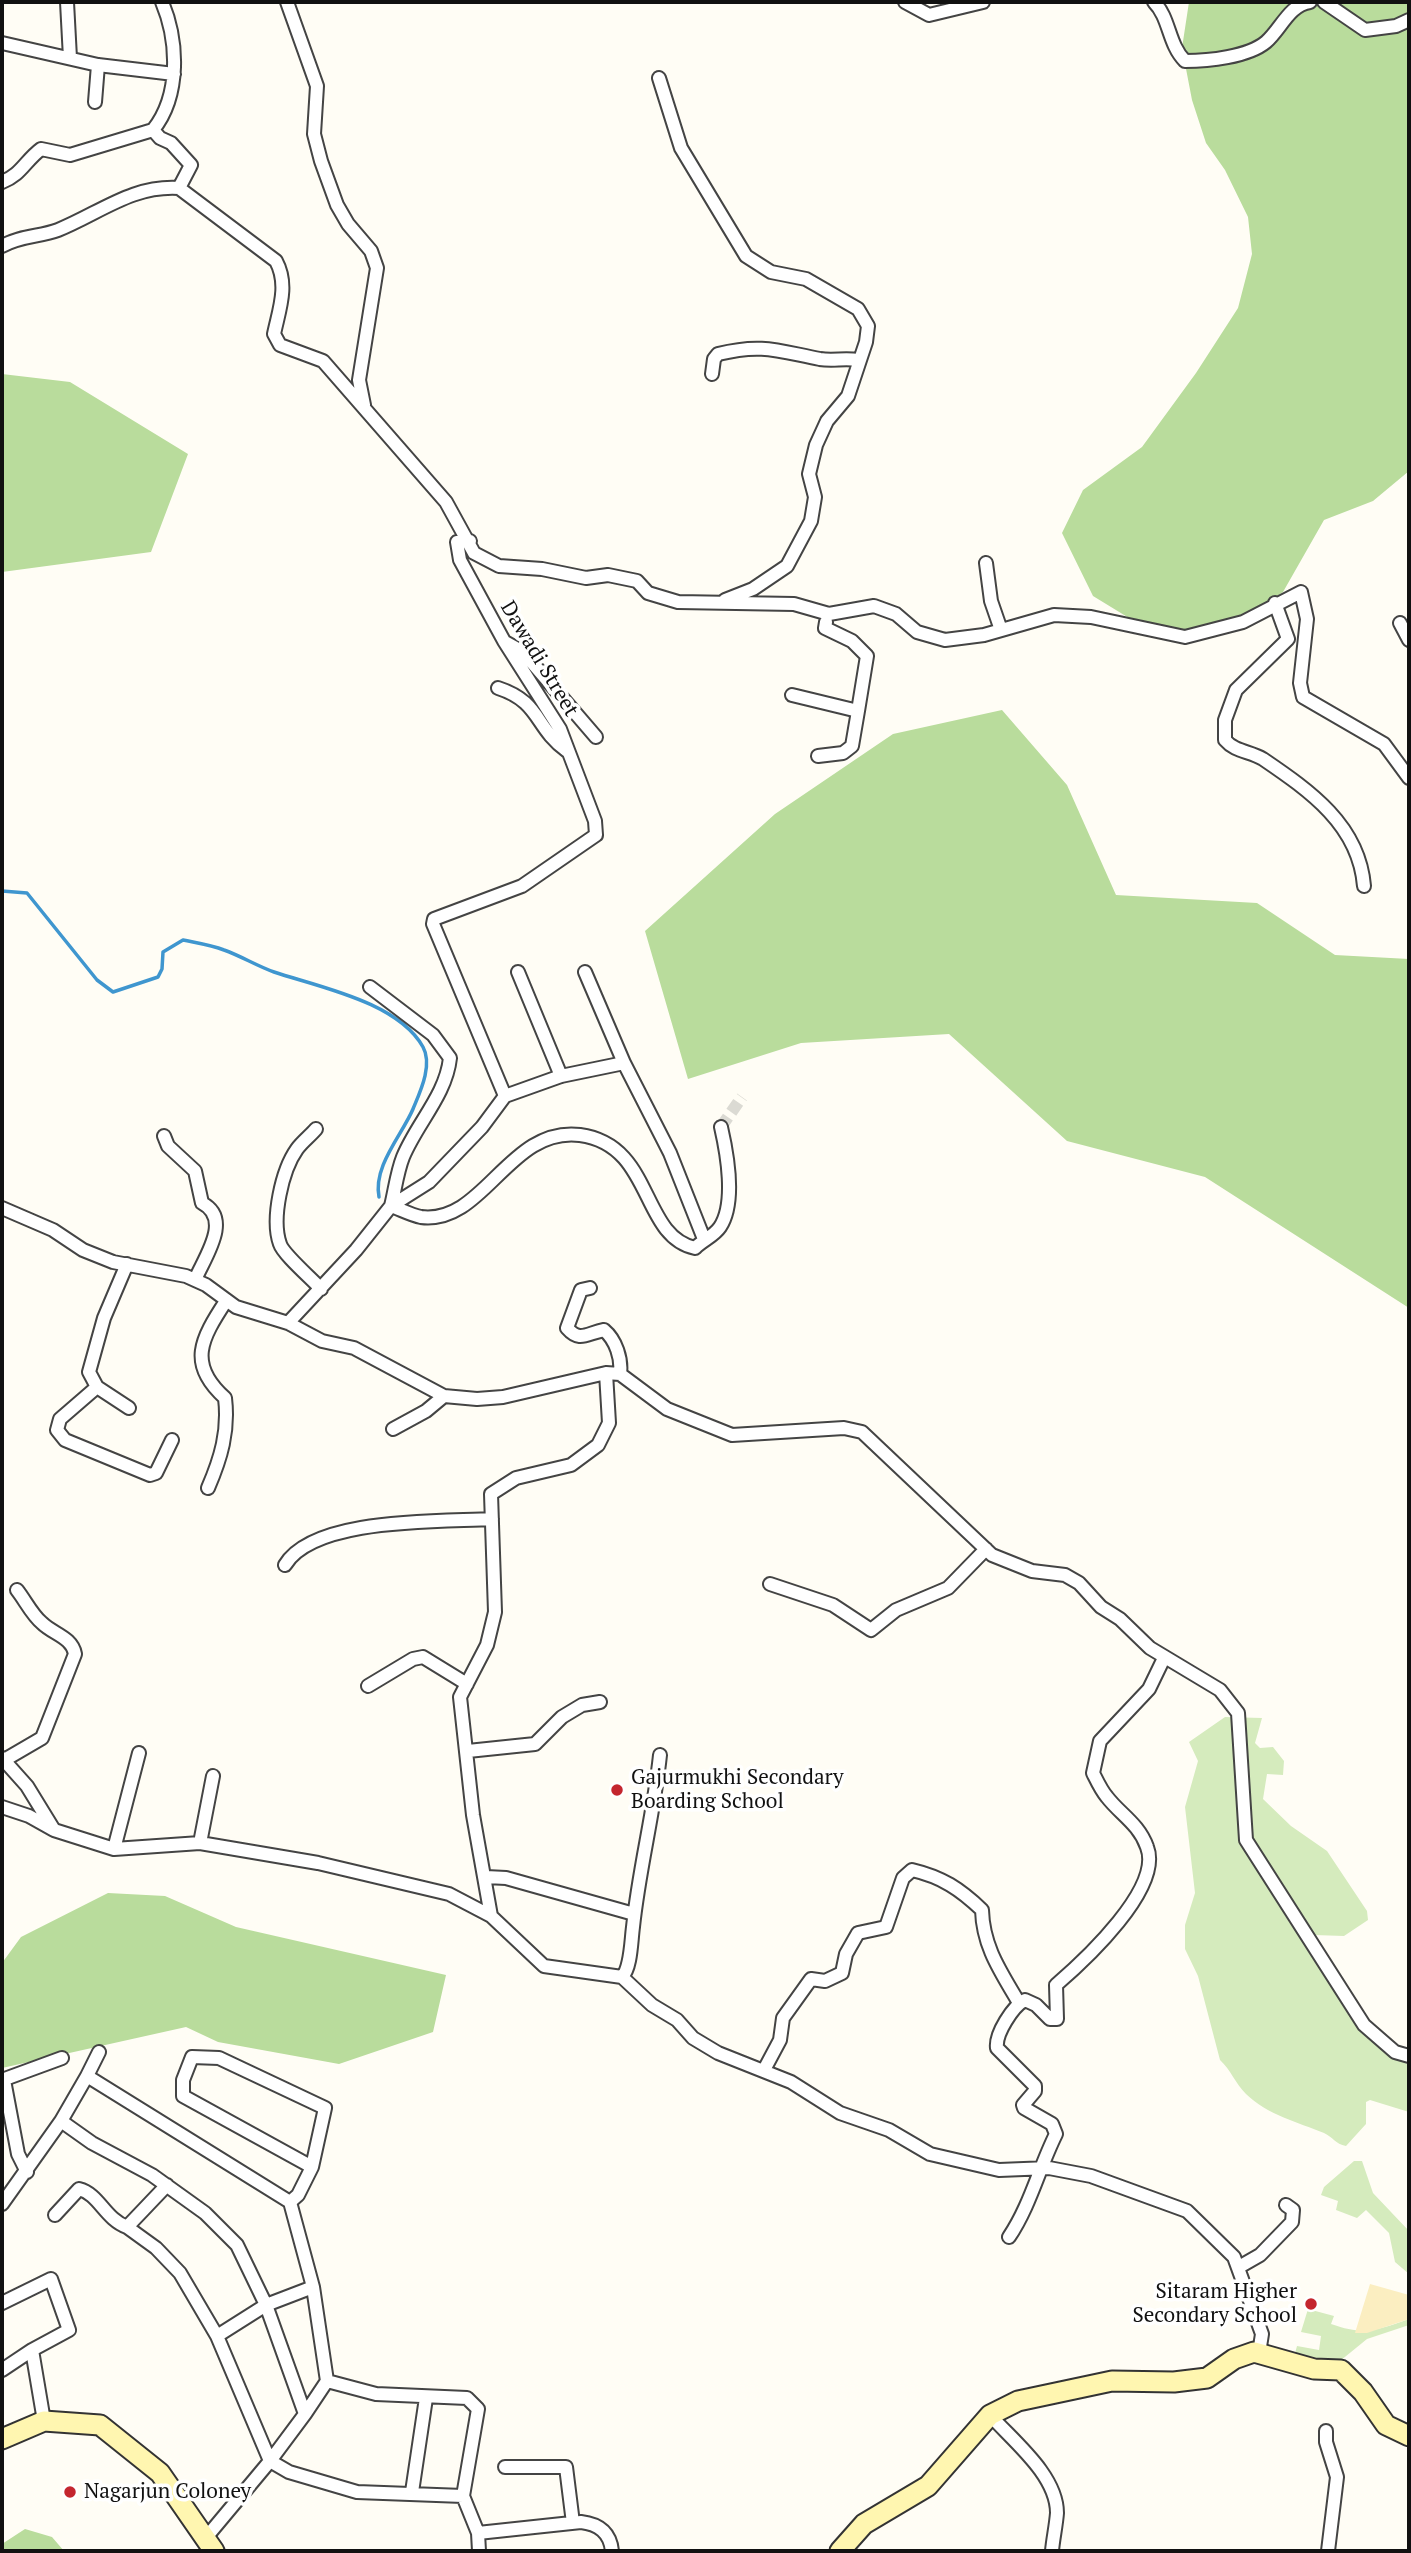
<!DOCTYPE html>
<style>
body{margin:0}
#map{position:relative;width:1411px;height:2553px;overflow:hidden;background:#fffdf5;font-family:"PT Serif",serif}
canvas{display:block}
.frame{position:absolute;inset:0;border:4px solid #111;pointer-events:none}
</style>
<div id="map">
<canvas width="1411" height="2553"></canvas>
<div class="frame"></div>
</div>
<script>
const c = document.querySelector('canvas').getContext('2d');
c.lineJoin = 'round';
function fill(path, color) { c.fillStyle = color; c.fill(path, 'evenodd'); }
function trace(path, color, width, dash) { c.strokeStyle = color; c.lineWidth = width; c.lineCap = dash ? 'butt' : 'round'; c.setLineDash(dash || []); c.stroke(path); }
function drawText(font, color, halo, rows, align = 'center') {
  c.font = font + ' "PT Serif",serif'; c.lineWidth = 7; c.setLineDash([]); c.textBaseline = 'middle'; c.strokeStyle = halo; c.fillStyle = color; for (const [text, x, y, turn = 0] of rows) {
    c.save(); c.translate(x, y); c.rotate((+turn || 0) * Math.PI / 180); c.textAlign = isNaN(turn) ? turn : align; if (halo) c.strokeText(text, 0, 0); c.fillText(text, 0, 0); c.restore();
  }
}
fill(new Path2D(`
 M1225,1717L1262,1718L1255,1743L1260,1748L1273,1747L1284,1761L1283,1775L1267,1774L1263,1799L1291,1826L1327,1851L1367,1911L1368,1920L1344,1936L1314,1935L1294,1908L1284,1914L1356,2022L1409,2066V2112L1370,2100L1366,2102V2124L1346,2146C1335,2144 1333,2137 1324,2133C1297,2122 1268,2115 1246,2094C1235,2083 1231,2070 1220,2060L1198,1976L1185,1949V1925L1195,1893L1185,1807L1198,1761L1189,1742Z
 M1354,2161H1362L1373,2193L1409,2231V2274L1395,2262L1389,2233L1366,2210L1357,2218L1336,2210L1338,2201L1321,2195L1324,2187Z
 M1308,2309L1334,2316L1331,2324C1365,2336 1377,2330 1409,2319V2325L1367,2339L1340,2361L1330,2363L1294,2357L1297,2346L1319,2350L1321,2336L1301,2332Z`), '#d5ebbd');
fill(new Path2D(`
 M1189,2H1409V471L1373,501L1324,520L1283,592L1247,617L1168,633L1129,618L1093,596L1062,533L1083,490L1142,447L1196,373L1238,308L1252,254L1248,217L1225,170L1206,143L1192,100L1182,48Z
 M2,374L70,382L188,454L151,552L2,572Z
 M1002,710L1067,785L1116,895L1257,903L1335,955L1409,959V1308L1205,1177L1067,1141L949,1034L801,1043L688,1079L645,931L775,814L893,734Z
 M108,1893L165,1896L236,1927L446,1975L433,2032L339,2064L218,2042L186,2027L2,2068V1963L21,1937Z
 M25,2529L52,2537L64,2551H2V2544Z`), '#b9dc9c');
fill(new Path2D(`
 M1370,2284L1409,2295V2319L1367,2333H1355Z`), '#fbeec1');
trace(new Path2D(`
 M2,891L27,893L97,980L113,992L158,977L162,969L163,952L183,940C197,943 211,945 224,950C241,956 257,966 274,972C319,987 398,1002 423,1047C433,1065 420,1092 413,1109C402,1135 373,1166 379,1197`), '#3f96cf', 3.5);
trace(new Path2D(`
 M721,1127L742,1097`), '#dbdad3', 12, [12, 6]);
const minor = new Path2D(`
 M67,2L70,58
 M287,2L317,86L314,134L321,161L337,205L348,224L371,251L377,268L359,380L364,405
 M905,2L929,15L983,2
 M1154,2C1170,18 1168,44 1185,61C1208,61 1248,57 1266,42C1281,29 1289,5 1310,2
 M1324,2L1365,30L1396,26L1409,20
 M2,43L98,65L174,74
 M659,78L681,148L746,256L771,272L806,279L858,309L868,326L866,342L848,396L827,421L816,445L809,474L815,497L811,521L787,566L753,589L725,600
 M95,102L98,65
 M153,130L160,138L171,143L191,165L179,188
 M2,182C21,175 25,161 41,149L70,155L153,130C181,95 178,40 162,2
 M2,246C22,235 40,237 58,230C100,213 132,185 179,188L276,261C289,285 279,310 274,334L280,345L323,361L446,502L474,553L499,566L542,569L586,578L608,575L637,581L648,593L678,602L794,604L829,614L874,606L896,614L917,632L945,640L984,635L1054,615L1091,617L1185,637L1243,622L1301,592L1307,619L1300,683L1303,697L1384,744L1409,778
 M712,374L714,359L718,354C762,343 778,351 820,359C832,361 845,358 858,360
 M986,563L991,601L1001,630
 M1275,603L1288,639L1236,690L1225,720V740C1235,752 1250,751 1263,759C1310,791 1359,825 1364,886
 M1400,623L1409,640
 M505,642L523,652L596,737
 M498,688C541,702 534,727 567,751
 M792,695L858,711L867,656L852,641L825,628L826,622
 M818,756L843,753L852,746L858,711
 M518,972L561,1076
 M585,972L624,1063
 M370,987L433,1035L450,1058C446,1095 417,1123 403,1157C397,1172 395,1190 391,1206C400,1209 411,1215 421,1217C484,1225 509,1126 580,1135C654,1145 640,1236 695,1248C703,1240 714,1236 720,1227C736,1203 727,1153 721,1127
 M505,1096L561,1076L624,1063L670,1153L704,1239
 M316,1129C310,1136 302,1142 297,1149C282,1170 271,1219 280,1244C283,1254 312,1279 321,1289
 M164,1136L168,1146L195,1171L202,1203C233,1219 204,1258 195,1280
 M2,1208L53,1230L83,1250L113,1262L186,1276L206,1285L236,1307L288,1323L322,1341L354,1348L444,1396L477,1399L503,1397L606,1373L620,1374L667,1409L732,1435L844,1428L862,1432L992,1555L1032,1571L1065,1575L1079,1583L1101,1607L1120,1619L1150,1648L1220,1690L1238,1713L1246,1840L1364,2025L1395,2052L1409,2056
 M127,1264L104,1318L89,1372L97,1387L129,1408
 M590,1288L581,1290L567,1328C580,1343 587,1333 604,1330C616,1340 622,1359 620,1374
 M288,1323L356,1250L391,1206L429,1182L482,1127L505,1096L433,924L434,919L522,886L596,835L595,821L560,729L504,641L460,560L457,542L470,541
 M97,1387L60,1419L57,1430L65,1440L150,1475L156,1473L172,1440
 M393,1429L426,1411L444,1396
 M208,1488C221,1458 229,1431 225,1398C187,1364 201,1339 226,1301
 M285,1565C314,1517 441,1522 492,1519
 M770,1584L833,1605L871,1630L896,1610L948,1588L986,1549
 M368,1686L413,1659L423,1657L467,1684
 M468,1751L535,1744L562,1717L582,1705L600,1702
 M2,1758L27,1786L54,1830L29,1816L2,1807
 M6,1759L42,1738L75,1654C72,1637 53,1634 42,1623C32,1615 25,1600 17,1590
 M54,1830L114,1849L200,1843L318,1863L449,1894L491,1916L544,1966L622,1977L652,2005L677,2020L693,2038L718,2053L791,2082L840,2113L889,2130L930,2154L999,2170L1049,2168L1091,2176L1187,2211L1234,2257L1262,2334L1259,2353
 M200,1843L213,1776
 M114,1849L139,1753
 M486,1877L506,1878L634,1914
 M491,1916L473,1815L460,1697L487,1645L495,1612L491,1494L516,1478L571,1465L598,1445L609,1423L606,1373
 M622,1977C631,1968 631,1942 633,1927C639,1869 654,1813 660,1755
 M764,2070L780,2040L783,2018L811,1979L825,1981L842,1973L846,1954L858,1933L886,1927L903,1878L912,1870C942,1877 960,1889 982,1910C983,1947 1001,1972 1019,2003
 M2,2080L62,2058
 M4,2080L18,2154L27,2172
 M61,2121L87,2076
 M167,2185L127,2227L156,2248L180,2273L217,2336L266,2305L305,2414L327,2381L313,2287
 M290,2202L298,2195L312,2167L183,2096V2080L192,2057L219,2058L325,2108L312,2167
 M2,2204L61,2121L92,2143L152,2175L205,2213L237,2245L266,2305L313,2287L290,2202L87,2076L99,2052
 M55,2215L79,2189C99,2194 105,2219 127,2227
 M1009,2237C1030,2206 1039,2168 1056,2134L1052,2124L1024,2108L1023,2105L1035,2091V2086L997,2048C995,2034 1013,2006 1025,2000L1036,2005L1050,2019H1057L1056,1985C1085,1960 1163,1888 1147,1847C1139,1824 1120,1814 1107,1797C1101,1790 1097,1781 1093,1773L1100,1741L1149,1689L1164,1658
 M1239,2267L1260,2255L1292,2222L1293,2210L1286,2205
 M2,2303L51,2279L69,2330L32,2350L44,2421
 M217,2336L270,2461L289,2472L357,2492L463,2496L478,2533L479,2551
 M2,2370L32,2350
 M327,2381L376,2394L467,2398L478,2409L463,2496
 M990,2415C1013,2441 1057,2475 1057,2513C1056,2526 1053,2539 1052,2551
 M1326,2431V2442L1337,2477L1328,2551
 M505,2467H566L573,2523
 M412,2492L426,2398
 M478,2533L581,2522C598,2524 610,2532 612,2551
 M204,2540L270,2461L305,2414`);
const secondary = new Path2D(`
 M2,2439L44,2421L100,2425L160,2473L214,2551
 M840,2551L864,2524L928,2486L990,2415L1018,2401L1112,2381L1174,2382L1207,2378L1234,2359L1254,2352L1314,2369L1341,2370L1363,2392L1386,2425L1409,2436`);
trace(minor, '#444', 16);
trace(secondary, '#333', 23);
trace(minor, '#fff', 12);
trace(secondary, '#fff6b0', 19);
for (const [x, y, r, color] of [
 [617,1790,7,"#c4262e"],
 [1311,2304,7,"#c4262e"],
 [70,2492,7,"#c4262e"]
]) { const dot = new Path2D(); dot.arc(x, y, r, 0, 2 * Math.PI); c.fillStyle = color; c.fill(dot); trace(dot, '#fff', 2.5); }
drawText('21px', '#111', '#fff', [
 ["Dawadi Street",539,659,59]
]);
drawText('21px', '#111', '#fff', [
 ["Gajurmukhi Secondary",631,1778],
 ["Boarding School",631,1802],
 ["Sitaram Higher",1297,2292,"right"],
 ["Secondary School",1297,2316,"right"],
 ["Nagarjun Coloney",84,2492]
], 'left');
</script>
